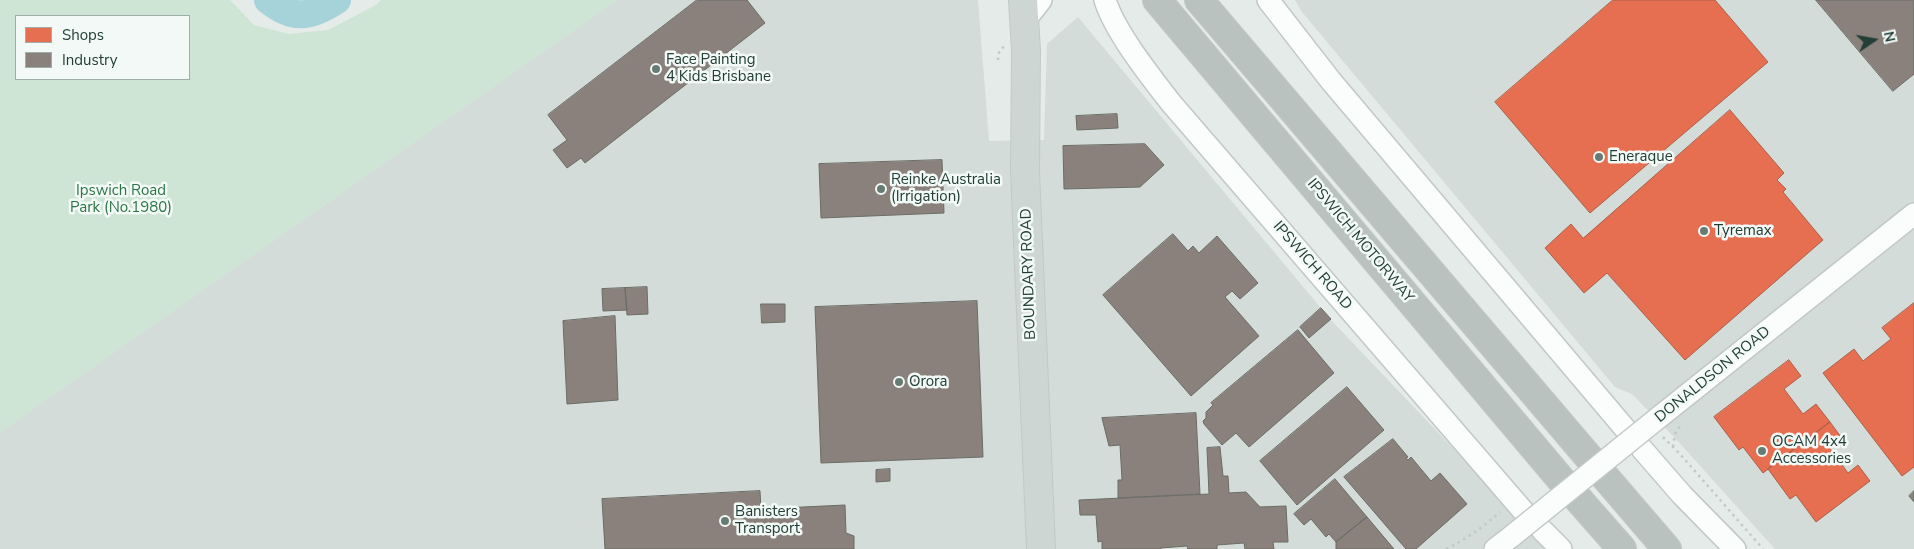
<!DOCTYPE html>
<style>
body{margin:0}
#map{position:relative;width:1914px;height:549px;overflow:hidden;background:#e5ebe8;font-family:"Nunito Sans",sans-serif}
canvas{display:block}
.legend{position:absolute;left:15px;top:15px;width:175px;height:65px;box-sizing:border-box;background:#f3f9f6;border:1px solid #9faea9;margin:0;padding:6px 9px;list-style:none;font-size:15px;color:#223e36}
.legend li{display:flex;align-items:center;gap:10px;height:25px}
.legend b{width:25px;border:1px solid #9faea9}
.north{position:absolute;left:1849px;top:15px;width:50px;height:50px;-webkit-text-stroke:4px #f3f9f6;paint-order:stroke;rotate:78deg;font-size:14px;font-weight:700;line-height:20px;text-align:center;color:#223e36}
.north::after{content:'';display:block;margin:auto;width:18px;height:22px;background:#223e36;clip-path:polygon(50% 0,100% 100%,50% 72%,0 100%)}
</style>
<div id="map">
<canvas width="1914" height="549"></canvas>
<ul class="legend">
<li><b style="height:14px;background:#e76f51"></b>Shops</li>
<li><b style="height:14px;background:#8a817c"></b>Industry</li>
</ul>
<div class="north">N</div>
</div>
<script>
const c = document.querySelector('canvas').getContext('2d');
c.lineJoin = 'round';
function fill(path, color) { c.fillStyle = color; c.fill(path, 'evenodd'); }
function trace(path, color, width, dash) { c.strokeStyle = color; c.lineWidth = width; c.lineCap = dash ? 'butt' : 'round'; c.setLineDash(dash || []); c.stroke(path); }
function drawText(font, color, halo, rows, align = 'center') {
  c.font = font + ' "Nunito Sans",sans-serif'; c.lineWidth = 5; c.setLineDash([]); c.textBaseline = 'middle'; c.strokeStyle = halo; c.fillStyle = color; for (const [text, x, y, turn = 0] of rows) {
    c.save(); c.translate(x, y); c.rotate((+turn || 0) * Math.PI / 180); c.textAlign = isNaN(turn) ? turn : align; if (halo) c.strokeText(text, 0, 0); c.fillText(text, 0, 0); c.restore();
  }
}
fill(new Path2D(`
 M617,0H978L989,141L1044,140L1047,44L1078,17L1330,319L1549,549H0V432Z
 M1295,0H1914V549H1775L1675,438L1632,394L1615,387L1302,12Z`), '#d3dcd8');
fill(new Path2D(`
 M0,0H230L254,25L289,34L328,30L376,5L381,0H617L0,432ZM16,16H189V79H16Z`), '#cee4d4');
const shops = new Path2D(`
 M1613,0H1715L1768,62L1590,213L1495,102Z
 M1730,110L1784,173L1777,180L1786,189L1783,192L1823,240L1685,360L1607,273L1584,293L1545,248L1571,224L1583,238Z
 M1914,303V467L1902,476L1823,373L1854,349L1863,361L1891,339L1882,328Z
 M1789,360L1801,376L1784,389L1803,414L1816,404L1830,422L1763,473L1743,447L1739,450L1714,417Z
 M1830,422L1841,437L1829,447L1848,473L1858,465L1870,481L1816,522L1796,495L1790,499L1768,469Z`);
fill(shops, '#e76f51');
trace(shops, '#ac6049', 1);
const industry = new Path2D(`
 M697,0H747L765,23L585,163L581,158L567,168L553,150L567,140L548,115Z
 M1816,0H1914V74L1893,91Z
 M1117,114L1118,128L1077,130L1076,116Z
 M1145,144L1164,165L1140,187L1064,189L1063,146Z
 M942,160L944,213L821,218L819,164Z
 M1173,234L1188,251L1193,246L1199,253L1217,236L1258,283L1240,299L1232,291L1225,297L1259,336L1191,396L1103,295Z
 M647,287L648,314L627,315L625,288Z
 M625,288L627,310L603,311L602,289Z
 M977,301L983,457L821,463L815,307Z
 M761,304H785V322L762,323Z
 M1321,308L1331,319L1309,338L1300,327Z
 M615,316L618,400L567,404L563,321Z
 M1298,330L1334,373L1249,447L1236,433L1222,445L1204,424L1203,421L1206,418V412L1213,405L1211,403Z
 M1347,387L1384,430L1297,505L1260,461Z
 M1196,413L1200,494L1118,498V480H1122L1120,445L1109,446L1102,418Z
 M1393,439L1408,457L1406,458L1408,460L1411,457L1431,481L1440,473L1467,504L1416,549H1406L1344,477Z
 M1220,447L1223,476H1228L1229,493L1246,492L1260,507L1286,506L1288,542H1273L1274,549H1245L1244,543L1217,545V549H1188L1187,546L1161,548V549H1102V541L1098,542L1096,515H1080L1079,500L1209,494L1207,448Z
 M890,469V481L876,482V470Z
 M1335,479L1367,517L1336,542L1329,534L1326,537L1311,519L1304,525L1294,514Z
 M760,491L761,509L845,505L846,533L854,536V549H605L602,499Z
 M1914,491V502L1909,496Z
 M1367,517L1394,549H1336V542Z`);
fill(industry, '#8a817c');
trace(industry, '#6b6d67', 1);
trace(new Path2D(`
 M268,0C294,21 311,17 337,0`), '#a6d3d9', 28);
const minor = new Path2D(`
 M1105,0C1115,32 1150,76 1171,103L1525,513
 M1268,0L1331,81L1627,431
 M1026,19L1041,0
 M1658,418L1914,214
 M1642,449L1682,495L1735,549
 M1542,530L1561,549
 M1495,549L1512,536`);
const major = new Path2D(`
 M1023,0L1026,51L1025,171L1041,549`);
const highway = new Path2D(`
 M1157,0L1563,482
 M1199,0L1591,460
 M1606,478L1667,549
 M1579,500L1622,549`);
trace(minor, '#c2c8c5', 24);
trace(major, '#c1cac7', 30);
trace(highway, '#c1cac7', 30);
trace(new Path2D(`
 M998,60V54L1004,46
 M1663,437L1680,454L1763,549
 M1673,447L1675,434L1682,423
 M1446,549C1467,539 1483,527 1500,512`), '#c1cac6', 2.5, [2.5, 4]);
trace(minor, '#fbfcfc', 21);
trace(major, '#ced6d4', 28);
trace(highway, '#bac2c0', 28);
const minorBridge = new Path2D(`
 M1512,536L1658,418`);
trace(minorBridge, '#c2c8c5', 24, []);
trace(minorBridge, '#fbfcfc', 21);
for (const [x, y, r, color] of [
 [656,69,5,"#667b74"],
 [1599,157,5,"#667b74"],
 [881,189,5,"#667b74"],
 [1704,231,5,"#667b74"],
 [899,382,5,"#667b74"],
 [1762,451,5,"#667b74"],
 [725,521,5,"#667b74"]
]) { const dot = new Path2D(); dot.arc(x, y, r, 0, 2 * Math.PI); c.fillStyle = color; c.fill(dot); trace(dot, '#f3f9f6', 2); }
drawText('15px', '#223e36', '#f3f9f6', [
 ["Face Painting",666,60],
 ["4 Kids Brisbane",666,77],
 ["Eneraque",1609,157],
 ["Reinke Australia",891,180],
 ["(Irrigation)",891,197],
 ["Tyremax",1714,231],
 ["Orora",909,382],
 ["OCAM 4x4",1772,442],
 ["Accessories",1772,459],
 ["Banisters",735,512],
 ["Transport",735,529]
], 'left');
drawText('15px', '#2c7546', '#f3f9f6', [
 ["Ipswich Road",121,191],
 ["Park (No.1980)",121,208]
]);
drawText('15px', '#223e36', '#f3f9f6', [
 ["IPSWICH MOTORWAY",1360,241,50],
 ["IPSWICH ROAD",1312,266,49],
 ["BOUNDARY ROAD",1029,274,-92],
 ["DONALDSON ROAD",1713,375,-39]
]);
</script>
